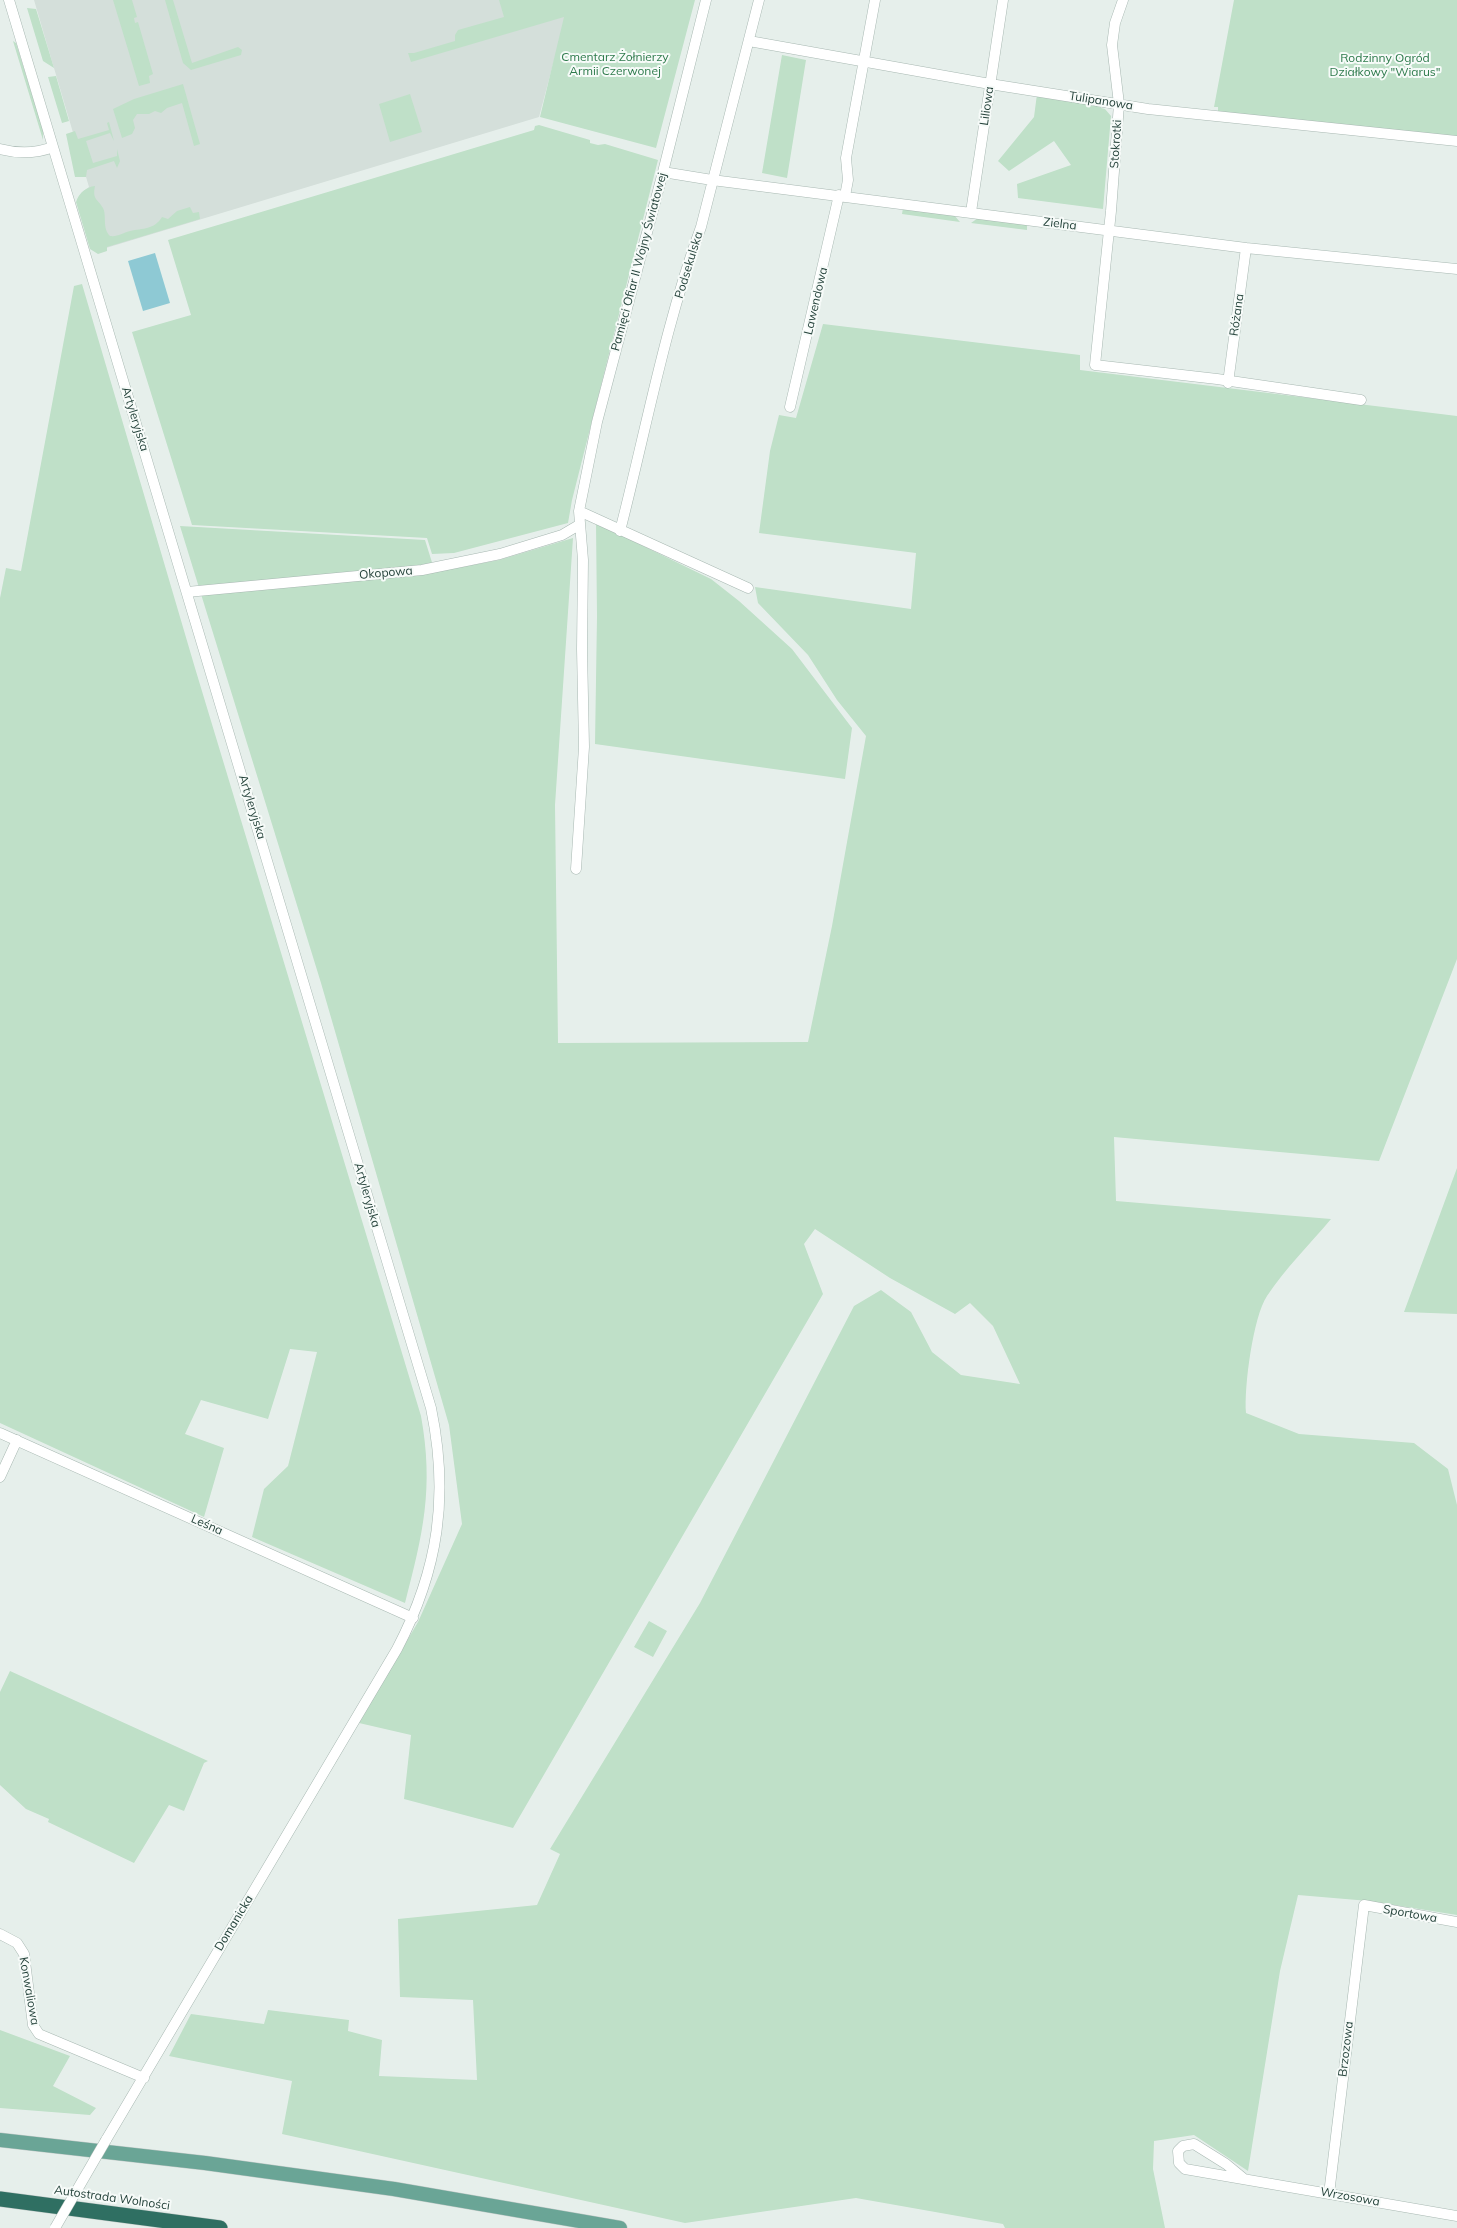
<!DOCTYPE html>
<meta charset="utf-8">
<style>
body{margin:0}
canvas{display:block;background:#e6efeb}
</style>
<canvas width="1457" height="2228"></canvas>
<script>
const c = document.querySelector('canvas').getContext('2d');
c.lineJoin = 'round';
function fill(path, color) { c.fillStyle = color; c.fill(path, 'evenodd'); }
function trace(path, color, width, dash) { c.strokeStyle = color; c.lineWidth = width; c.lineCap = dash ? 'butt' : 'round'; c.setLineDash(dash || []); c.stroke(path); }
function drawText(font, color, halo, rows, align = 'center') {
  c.font = font + ' Mulish,sans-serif'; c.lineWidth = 4; c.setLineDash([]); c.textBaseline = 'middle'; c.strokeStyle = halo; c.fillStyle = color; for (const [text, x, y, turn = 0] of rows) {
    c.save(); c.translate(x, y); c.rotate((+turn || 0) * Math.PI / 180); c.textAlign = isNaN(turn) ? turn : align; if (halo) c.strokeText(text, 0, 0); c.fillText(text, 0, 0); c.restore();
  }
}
fill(new Path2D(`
 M34,0H570L539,117L106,248L95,242L81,193L89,187Z`), '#d4dfda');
fill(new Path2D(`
 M113,0H132L137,17L134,18L135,23L138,22L153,74L149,76L150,83L139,86Z
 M165,0H173L192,63L238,47L242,50L241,55L191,70L183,63Z
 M499,0H695L656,148L540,117L564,17L411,62L408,53H414L455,41V35L458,30L504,17Z
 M1234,0H1457V137L1218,112V107H1214Z
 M27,8L36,9L54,68L43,61Z
 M13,41L16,43L43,130V140Z
 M782,55L806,60L787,178L762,173Z
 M56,76L69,121L62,123L48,77Z
 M183,84L200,144L194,146L182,103L167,108L161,113L155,111L149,114H137L133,120L135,128L132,134L122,138L113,109L134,99Z
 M410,94L422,132L390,142L379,104Z
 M1037,94L1101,106V108L1105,109L1111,116L1103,209L1018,198L1017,184L1071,165L1054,141L1009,171L998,161L1034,117Z
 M109,122L114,141L110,133L86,141L93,163L117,156V149L120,161L117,168L114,161L87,170L86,177H75L66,134L75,131L78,139L109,130L107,123Z
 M539,125L590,140V143L598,145L605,144L658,160L572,500L568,523L454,553L432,554L427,538L192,525L132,332L191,315L168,240L534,130L535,126Z
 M95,186C92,200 98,199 103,208C107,216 102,228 110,236C118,237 122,233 130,231C143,228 154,230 162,217L168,219L177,211L190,207L193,213L199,212L200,219L107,247V251L98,254L90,249L76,202C79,193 86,187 95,186Z
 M903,208L954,215L960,222L902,214Z
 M978,218L1027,225V230L971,223Z
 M82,284L195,668L421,1416C434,1488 423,1534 405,1603L252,1537L264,1489L288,1466L317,1352L290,1349L268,1419L201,1400L185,1434L224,1448L204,1517L0,1423V598L6,568L21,571L74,286Z
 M823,324L1080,355V370L1457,416V959L1379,1161L1114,1137L1116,1201L1331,1219C1310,1244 1285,1269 1267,1296C1253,1317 1244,1387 1246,1413L1299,1434L1414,1443L1448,1469L1457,1505V1915L1369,1901L1298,1895L1280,1971L1248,2171L1194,2135L1154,2141L1153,2169L1165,2228H1005L1003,2224L856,2198L685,2223L282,2134L292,2081L169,2056L191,2014L264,2024L268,2010L349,2020L348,2031L382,2040L379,2076L477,2080L473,2000L400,1997L398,1919L537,1905L560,1854L550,1849L700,1603L854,1306L881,1290L911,1312L932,1352L961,1375L1020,1384L993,1326L970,1303L955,1314L890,1278L815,1229L804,1244L823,1294L513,1828L404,1799L411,1735L359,1723L418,1622L462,1524L449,1425L321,983L180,526L425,540L435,572L499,560L573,538L555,805L558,1043L808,1042L832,926L866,736L837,700L808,655L758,603L755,587L911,609L916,553L759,533L770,451L779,415L796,418Z
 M596,523L711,579L739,601L792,649L852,728L845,779L595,744L597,616Z
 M1457,1168V1314L1404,1312Z
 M649,1621L667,1631L653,1657L634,1647Z
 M10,1671L208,1761L204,1763L184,1811L169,1805L134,1863L48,1822L49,1819L26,1809L0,1785V1692Z
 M0,2030L70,2056L53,2086L96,2108L90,2115L0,2108Z`), '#bfe0c8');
fill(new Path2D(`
 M155,253L170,303L143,311L128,261Z`), '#8ec9d4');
const minor = new Path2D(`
 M9,0L431,1408C449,1495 439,1569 397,1649L106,2140
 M1123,0L1115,23L1112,45L1119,104L1111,211L1095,365L1217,379L1361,400
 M749,41L990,84L1148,109L1457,141
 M0,149C19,154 35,154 53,147
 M663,172L712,180L1246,248L1457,269
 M845,196L848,180L846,158L875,0
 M971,212L1003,0
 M1228,383L1246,248
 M790,407L839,195
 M579,511L748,588
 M620,531C646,430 665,325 701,227L759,0
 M187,592L422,570L500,554L562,535L579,525
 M576,869L584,747L582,649L583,560L579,511L597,422L663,172L706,0
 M0,1433L413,1618
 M0,1477L17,1440
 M0,1934L17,1943L24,1954L33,2025L39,2034L144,2078
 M1243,2178L1226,2164L1194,2144L1183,2146L1178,2151L1179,2163L1185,2169L1457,2216
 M1329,2194L1364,1905L1457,1922`);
const major = new Path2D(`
 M0,2140L205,2163L394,2189L620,2228`);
const highway = new Path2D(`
 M0,2199L220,2228`);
trace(minor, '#a8b8b2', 11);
trace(major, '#c2cac8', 15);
trace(highway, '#c2cac8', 16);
trace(minor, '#fff', 10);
trace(major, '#6aa596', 14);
trace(highway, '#2f6f62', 15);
const minorBridge = new Path2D(`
 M55,2228L106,2140`);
trace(minorBridge, '#a8b8b2', 11, []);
trace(minorBridge, '#fff', 10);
drawText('12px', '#2d7a4b', '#f7fbf9', [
 ["Cmentarz Żołnierzy",615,57],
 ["Armii Czerwonej",615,71],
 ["Rodzinny Ogród",1385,58],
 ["Działkowy \"Wiarus\"",1385,72]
]);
drawText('12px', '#24423a', '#f7fbf9', [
 ["Tulipanowa",1101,101,9],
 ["Liliowa",987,106,-82],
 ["Stokrotki",1116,144,-86],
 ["Zielna",1060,224,7],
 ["Pamięci Ofiar II Wojny Światowej",639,262,-75],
 ["Podsekulska",689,265,-73],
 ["Lawendowa",816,301,-77],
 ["Różana",1237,315,-82],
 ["Artyleryjska",135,419,73],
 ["Okopowa",386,573,-5],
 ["Artyleryjska",252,807,73],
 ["Artyleryjska",367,1195,74],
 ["Leśna",207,1525,24],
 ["Sportowa",1410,1914,10],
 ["Domanicka",234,1923,-59],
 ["Konwaliowa",29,1991,80],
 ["Brzozowa",1346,2049,-83],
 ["Wrzosowa",1350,2197,10],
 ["Autostrada Wolności",112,2198,8]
]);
</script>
